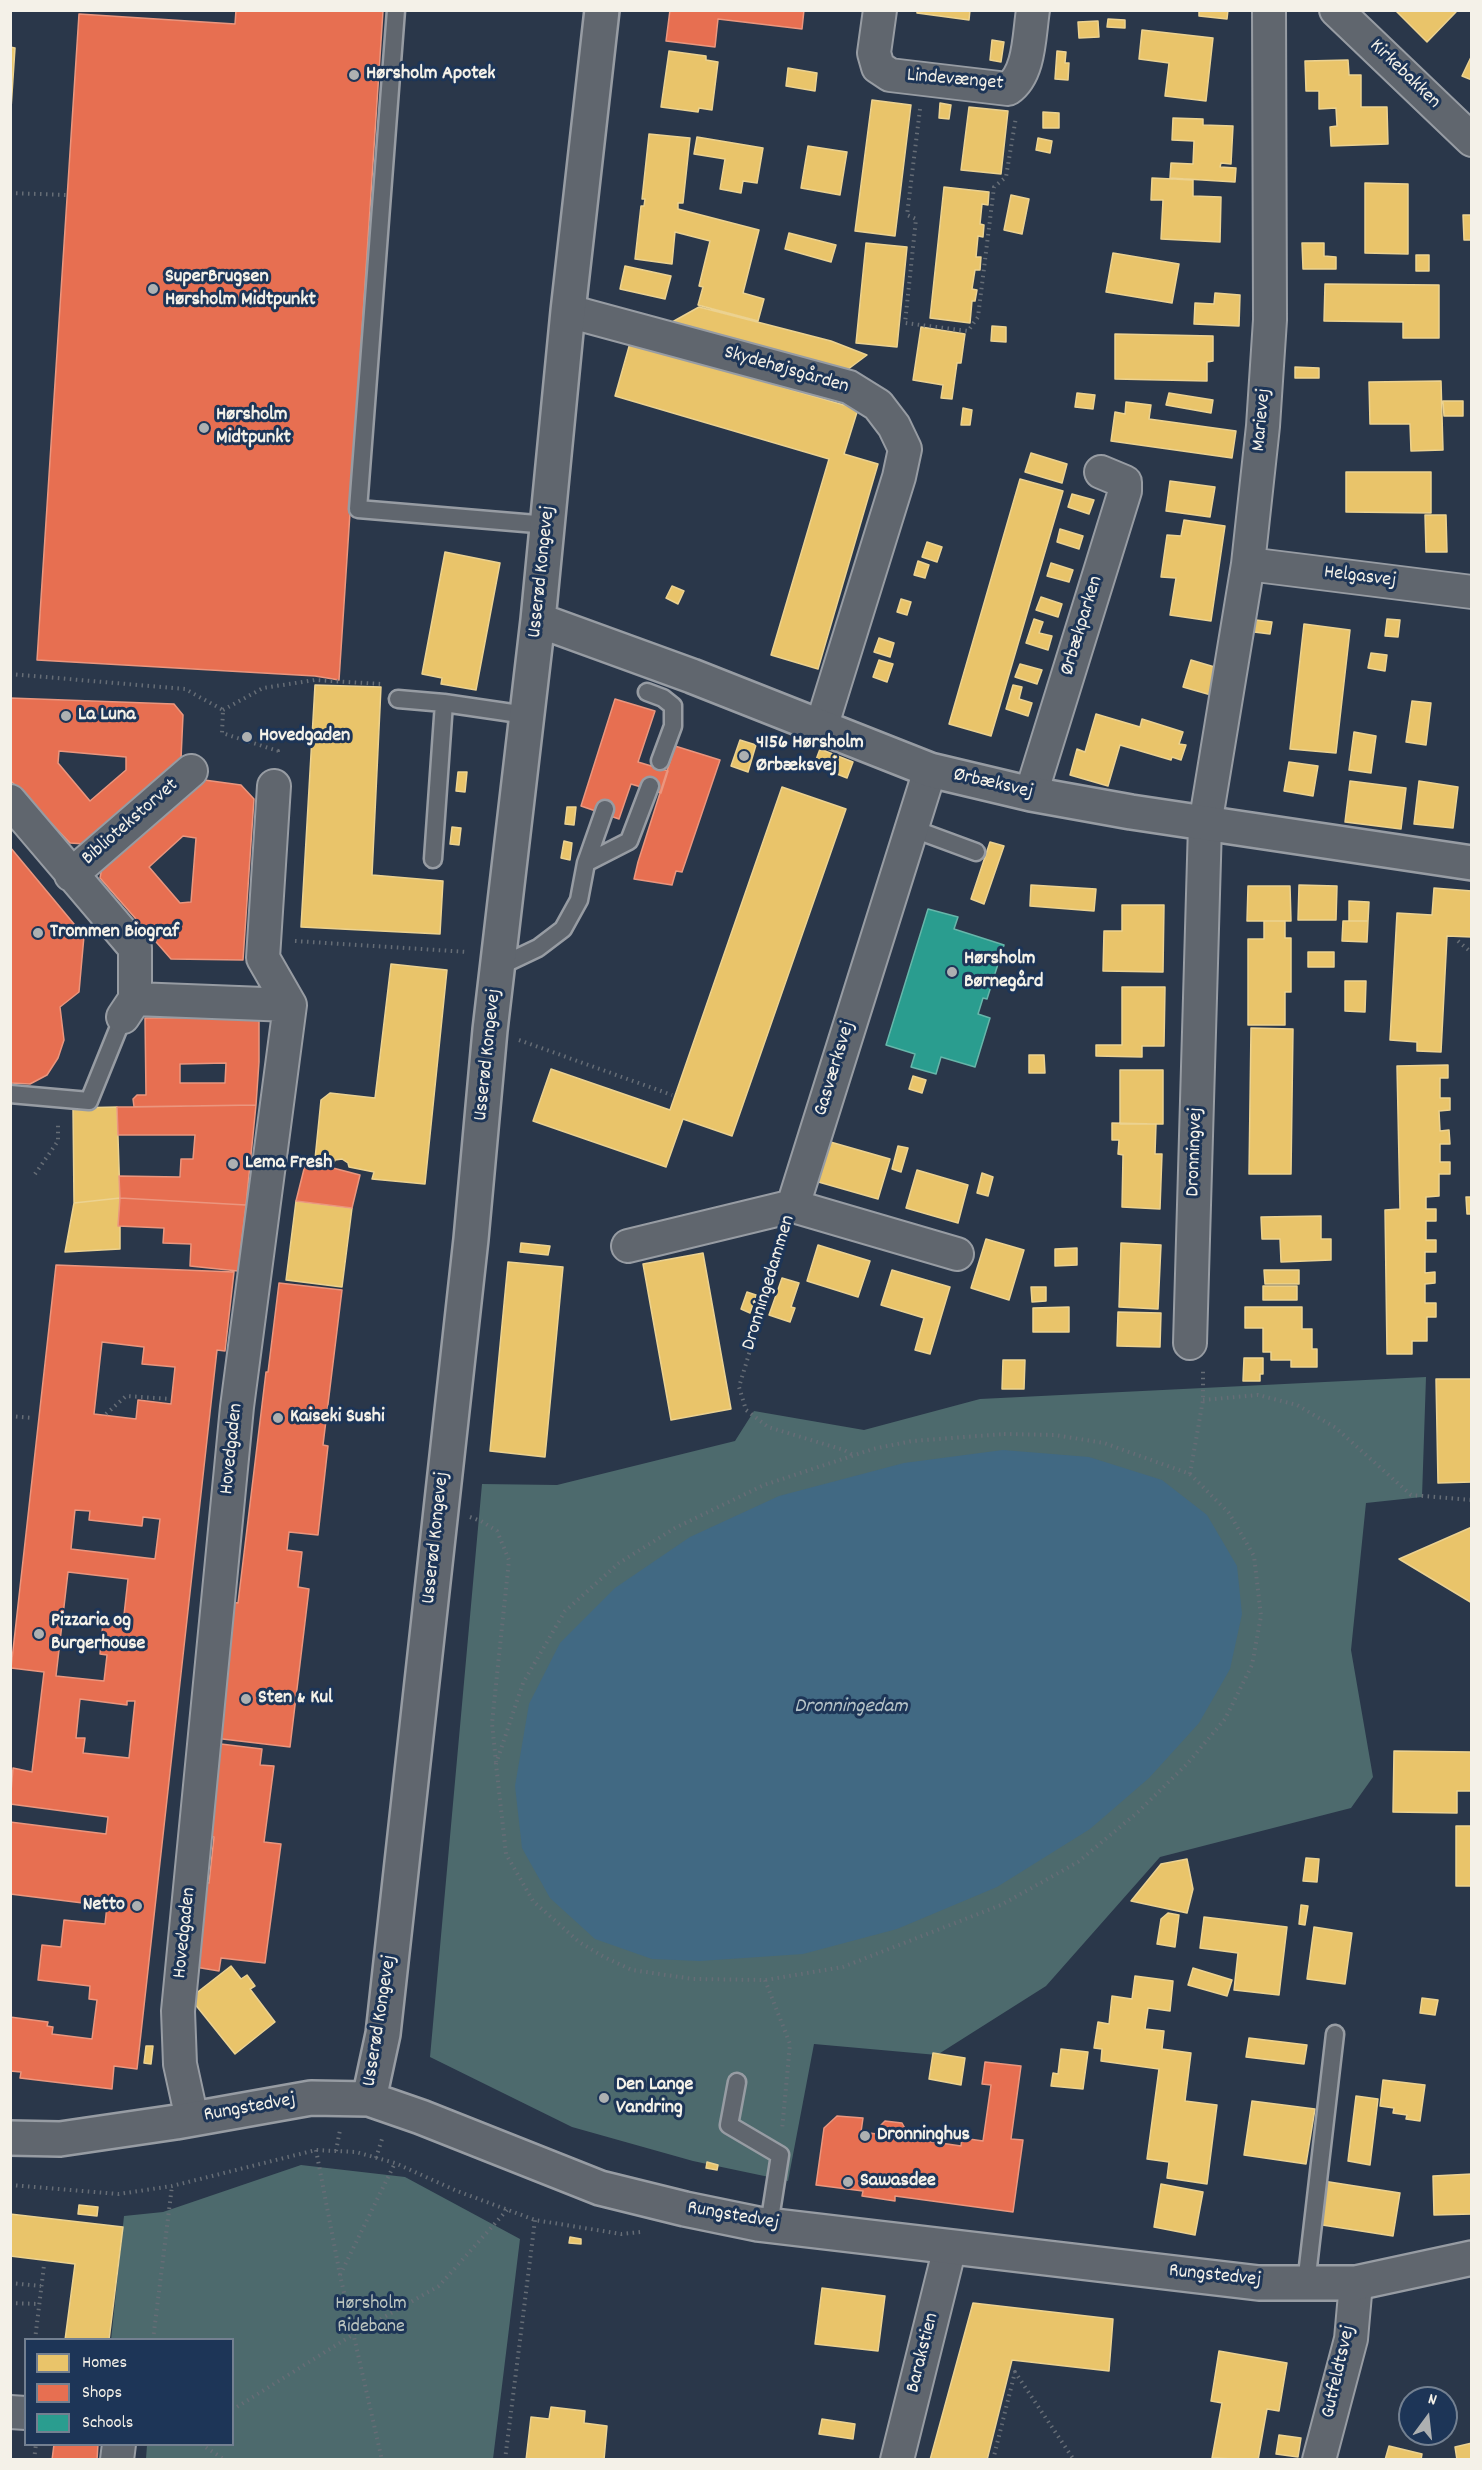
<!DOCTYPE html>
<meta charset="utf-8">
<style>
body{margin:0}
#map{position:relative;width:1482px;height:2470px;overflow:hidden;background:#2a374a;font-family:Dekko,sans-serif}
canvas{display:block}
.frame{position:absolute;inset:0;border:12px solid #f4f1e8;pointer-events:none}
.legend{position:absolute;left:24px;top:2338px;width:210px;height:108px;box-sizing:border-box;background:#1d3557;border:2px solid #738091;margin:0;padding:8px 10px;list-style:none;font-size:18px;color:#f4f1e8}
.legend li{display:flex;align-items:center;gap:12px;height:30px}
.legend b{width:30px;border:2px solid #738091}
.north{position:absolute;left:1398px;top:2386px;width:60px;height:60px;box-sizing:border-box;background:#1d3557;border:2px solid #738091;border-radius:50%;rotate:15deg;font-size:16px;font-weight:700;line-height:24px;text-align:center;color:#f4f1e8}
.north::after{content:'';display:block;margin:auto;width:21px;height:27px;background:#adb0b1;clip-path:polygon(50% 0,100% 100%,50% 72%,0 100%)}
</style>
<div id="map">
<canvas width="1482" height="2470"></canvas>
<div class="frame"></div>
<ul class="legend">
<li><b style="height:16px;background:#e9c46a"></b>Homes</li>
<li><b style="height:16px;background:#e76f51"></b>Shops</li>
<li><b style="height:16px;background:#2a9d8f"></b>Schools</li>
</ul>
<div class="north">N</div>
</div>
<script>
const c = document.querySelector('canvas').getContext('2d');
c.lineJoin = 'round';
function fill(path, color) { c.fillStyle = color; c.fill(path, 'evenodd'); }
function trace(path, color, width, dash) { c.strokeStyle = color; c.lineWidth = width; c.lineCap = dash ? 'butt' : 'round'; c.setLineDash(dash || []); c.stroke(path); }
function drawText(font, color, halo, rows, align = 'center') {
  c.font = font + ' Dekko,sans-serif'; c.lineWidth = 6; c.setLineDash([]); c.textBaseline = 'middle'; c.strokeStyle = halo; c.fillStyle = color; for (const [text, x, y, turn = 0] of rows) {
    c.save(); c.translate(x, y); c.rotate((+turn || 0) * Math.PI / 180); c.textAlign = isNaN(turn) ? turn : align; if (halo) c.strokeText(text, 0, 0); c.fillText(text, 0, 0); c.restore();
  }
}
fill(new Path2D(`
 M1426,1377L1422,1497L1366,1503L1351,1650L1373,1777L1351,1808L1160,1857L1046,1986L937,2055L814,2044L788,2181L693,2161L572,2127L430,2057L482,1484L557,1485L735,1441L754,1411L864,1430L980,1399Z
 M301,2165L405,2177L520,2239L493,2459H146L147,2445L232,2444V2340H111L124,2216L163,2212Z`), '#4d6a6d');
fill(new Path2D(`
 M1003,1450L1089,1457L1162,1480L1207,1515L1237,1566L1242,1614L1230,1669L1199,1723L1149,1778L1090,1829L997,1887L897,1929L803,1954L700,1961L652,1959L595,1939L550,1898L522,1848L515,1786L529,1704L560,1643L615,1588L690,1537L779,1496L904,1463Z`), '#416983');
const homes = new Path2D(`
 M917,10H970L969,20L917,13Z
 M1228,10L1227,19L1199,16V10Z
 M1395,10H1455L1456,12L1427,42Z
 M1108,19L1125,20V28L1107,27Z
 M1098,21L1099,37L1079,38L1078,22Z
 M1142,30L1213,38L1206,101L1165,96L1169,63L1139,59Z
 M992,40L1004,42L1001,62L990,60Z
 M10,47L15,48L10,124Z
 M669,51L706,56V60L718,62L712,110L699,108L698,112L661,107Z
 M1057,51L1066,52L1065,63H1069L1068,80L1055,79Z
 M1472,55V80L1462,76Z
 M1348,60L1349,75H1361V107H1387L1388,144L1331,146L1330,127L1337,126L1336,108L1319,109V91H1306L1305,61Z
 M788,68L817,73L815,91L786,86Z
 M872,100L911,105L895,236L855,231Z
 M940,103L951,105L949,119L939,118Z
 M969,107L1008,111L1001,174L961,170Z
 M1043,112L1059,113V128H1043Z
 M1173,118L1203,119V125L1233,126L1231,164L1221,163L1220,167L1236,168L1235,182L1170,178L1171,163L1193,164L1194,141L1172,140Z
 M649,134L690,138L683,203H678V209L759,230L743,293L764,299L758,321L698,305L703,287L699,286L710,241L675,232L672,264L635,259L641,206H644L645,199H642Z
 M697,137L763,148L757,183L743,181L741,193L720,189L725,159L694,154Z
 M1038,138L1052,141L1050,153L1036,150Z
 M808,146L847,152L840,195L801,188Z
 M1152,178L1193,180V196L1221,197L1220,242L1161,239L1163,200H1151Z
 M1365,183L1408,184V254L1365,253Z
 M944,187L989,192L988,205L982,204L980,224L984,225L983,237L978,236L976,257H981L980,270H975L972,289L977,290L975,301H972L970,323L930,318Z
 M1011,195L1029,199L1022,234L1004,230Z
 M1463,215H1472V240H1464Z
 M789,233L836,245L831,262L785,249Z
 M866,243L907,247L897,347L856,343Z
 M1302,243H1324V256L1336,257V269H1303Z
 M1113,253L1179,264L1172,303L1106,292Z
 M1416,255H1429V271H1416Z
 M625,266L671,276L665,299L620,289Z
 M1325,284L1439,285V338H1403V322L1324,321Z
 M1215,293L1240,295L1239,326L1194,324L1195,303L1214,304Z
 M699,307L831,341L867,355L839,376L665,326Z
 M992,326L1006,327V342L991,341Z
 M921,327L965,334L961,363H957L952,399L941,398L943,385L913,380Z
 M1115,334L1213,336V361L1207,362V381L1115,379Z
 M630,343L858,409L844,454L878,464L818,669L771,655L829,459L615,396Z
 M1295,367L1319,368V378H1295Z
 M1441,381L1443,450L1411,451L1410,424H1370L1369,382Z
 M1077,393L1095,395L1093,409L1075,407Z
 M1169,393L1213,400L1211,413L1166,405Z
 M1443,401H1463V416H1444Z
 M1126,402L1151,405L1149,419L1236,431L1232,458L1111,441L1115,412L1125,414Z
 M963,408L972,410L970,425H961Z
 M1031,453L1067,464L1062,483L1025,472Z
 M1346,472H1431V513L1346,512Z
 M1020,479L1063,491L991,736L949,724Z
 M1170,481L1215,487L1210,517L1166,511Z
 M1072,494L1094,500L1089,514L1068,507Z
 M1425,515H1446L1447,552H1426Z
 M1184,520L1225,526L1211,621L1170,615L1176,578L1161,577L1167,535L1181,536Z
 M1060,529L1083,536L1079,549L1057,542Z
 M927,542L942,547L937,562L922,557Z
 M445,552L500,563L476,690L441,684L442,678L422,674Z
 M918,561L929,565L925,578L914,575Z
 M1051,563L1073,570L1069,582L1047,576Z
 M672,586L684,591L678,604L666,598Z
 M1041,597L1062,604L1058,617L1036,610Z
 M901,599L911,602L907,615L897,612Z
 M1034,619L1043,622L1039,633L1052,636L1048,650L1026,643Z
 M1387,619L1400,620L1398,637L1385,636Z
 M1256,620L1272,622L1270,634L1254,632Z
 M1304,624L1350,630L1336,753L1290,749Z
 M879,638L894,643L890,657L874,652Z
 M1371,653L1387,655L1385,671L1368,668Z
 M879,660L893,664L887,682L873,677Z
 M1191,660L1218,668L1211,695L1183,687Z
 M1020,664L1042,670L1037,684L1015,677Z
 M315,685L381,687L372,875L443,881L440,934L301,927Z
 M1013,685L1022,687L1019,699L1032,703L1028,716L1006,709Z
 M1412,701L1431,703L1426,745L1406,742Z
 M1096,714L1140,727L1142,719L1183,732L1179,744L1186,745L1181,760L1172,757L1171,760L1120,745L1108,786L1070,775L1077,749L1085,752Z
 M1354,732L1376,736L1371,773L1349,770Z
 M740,740L756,745L748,772L731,766Z
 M820,749L853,762L847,778L814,765Z
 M1289,762L1318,766L1313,796L1284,791Z
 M458,772H467L465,792L456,791Z
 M1350,781L1406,788L1401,829L1345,822Z
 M1419,781L1458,787L1453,828L1414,824Z
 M782,787L846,809L732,1136L683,1119L666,1167L533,1121L551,1069L670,1110Z
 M567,807H576L574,825L565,824Z
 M452,827L461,828L459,845L450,844Z
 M564,841L572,843L570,860L561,858Z
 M990,842L1004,846L984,904L971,899Z
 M1031,885L1096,889L1094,911L1030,906Z
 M1299,885L1337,886L1336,920H1298Z
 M1248,886H1290L1291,921H1247Z
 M1434,888L1472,891V937L1447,936L1441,1052L1417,1051V1042L1390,1040L1397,913L1432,915Z
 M1349,901L1369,902L1368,921H1349Z
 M1122,905H1164L1163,972L1103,971L1104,931H1122Z
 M1264,921H1285V938H1291V992H1285V1025H1248V939H1264Z
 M1343,921H1368L1367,942L1342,941Z
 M1308,952H1334V967H1308Z
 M391,964L447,970L425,1184L372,1179L374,1172L349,1167L348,1163L342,1159L335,1160L334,1163L315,1159L321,1100L330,1093L375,1098Z
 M1345,981H1366L1365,1012L1345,1011Z
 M1122,987H1165L1164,1046H1142V1057L1096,1056V1045H1122Z
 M1251,1028L1293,1029L1291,1174H1249Z
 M1029,1055H1044L1045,1073H1029Z
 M1448,1065V1078H1440V1098H1450V1110L1439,1111L1440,1131L1449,1130L1450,1144H1440V1162H1450V1174H1439V1196L1426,1197V1209H1436V1221H1426V1240H1436V1252H1425V1273L1435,1272V1283L1425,1284V1303H1436V1317H1427V1341H1412V1354H1387L1385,1210L1400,1209L1397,1066Z
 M1120,1070H1163V1124H1120Z
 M913,1076L926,1080L922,1093L909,1089Z
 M117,1107L120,1198L74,1203L73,1108Z
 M1112,1123L1156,1124L1155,1154H1162L1160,1209L1122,1207L1123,1155L1118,1154L1119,1140H1112Z
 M827,1141L890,1159L878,1199L815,1181Z
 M898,1146L908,1148L901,1172L892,1169Z
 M917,1170L968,1185L958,1223L906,1208Z
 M982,1173L993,1177L988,1196L977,1193Z
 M1466,1197H1472V1214H1467Z
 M120,1198V1249L65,1252L74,1203Z
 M296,1201L352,1208L342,1287L286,1280Z
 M1321,1216V1239H1331V1260L1281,1262L1280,1239H1262L1261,1217Z
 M986,1239L1024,1250L1009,1300L971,1288Z
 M521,1243L550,1246L548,1255L520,1252Z
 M1121,1243L1161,1245L1158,1309L1119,1307Z
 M818,1245L870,1261L858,1297L807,1281Z
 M1077,1248V1265L1055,1266V1249Z
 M703,1253L731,1409L671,1420L643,1264Z
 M508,1262L563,1267L545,1457L490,1451Z
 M892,1270L950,1287L930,1354L915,1350L924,1318L881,1305Z
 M1264,1270H1299V1284H1265Z
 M782,1278L799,1283L791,1307L795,1308L790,1322L769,1315Z
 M1263,1286H1297V1300H1263Z
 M1031,1287H1046V1301L1032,1302Z
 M747,1292L756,1295L750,1313L741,1309Z
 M1069,1307V1332H1033V1308Z
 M1245,1307H1302V1329H1312V1349H1317V1367H1291V1360H1271V1352H1263V1328H1245Z
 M1118,1312L1161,1313L1160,1347L1117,1346Z
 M1244,1358H1263V1374H1260V1381H1243Z
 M1003,1360H1025L1024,1389H1002Z
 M1436,1379H1472V1482L1438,1483Z
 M1472,1527V1603L1399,1559Z
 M1394,1751L1472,1752L1471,1791H1457V1813L1393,1812Z
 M1456,1826H1472V1886H1456Z
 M1306,1858L1319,1859L1317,1882L1303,1881Z
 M1187,1859L1193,1889L1187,1913L1131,1901L1161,1864Z
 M1301,1905L1308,1906L1305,1925L1299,1924Z
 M1168,1913L1179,1915L1175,1947L1157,1944L1161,1919Z
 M1204,1917L1287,1927L1279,1995L1234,1990L1238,1953L1200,1948Z
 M1314,1927L1352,1933L1345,1984L1307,1979Z
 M231,1966L241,1979L247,1975L255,1986L250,1989L275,2022L235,2054L190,1998Z
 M1193,1968L1232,1980L1227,1996L1188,1985Z
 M1135,1976L1173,1981L1170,2011L1148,2008L1145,2029L1164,2031L1162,2049L1191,2053L1185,2101L1217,2105L1207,2184L1167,2178L1169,2162L1147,2159L1159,2069L1101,2061L1102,2049L1094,2048L1098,2022L1109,2024L1112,1996L1132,1999Z
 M1422,1998L1438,2000L1435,2015L1420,2013Z
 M1249,2038L1307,2045L1304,2064L1246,2057Z
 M146,2046H153L151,2064L144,2063Z
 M1061,2049L1088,2052L1083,2089L1051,2086L1053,2073L1058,2074Z
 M933,2053L965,2058L961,2085L929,2079Z
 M1383,2080L1425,2085L1420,2121L1406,2119L1407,2115L1393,2113L1394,2108L1380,2106Z
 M1356,2096L1378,2099L1370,2165L1348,2161Z
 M1252,2101L1315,2109L1306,2164L1244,2155Z
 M707,2162L718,2165L717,2170L706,2168Z
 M1472,2174V2214L1434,2215L1433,2176Z
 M1323,2181L1400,2193L1393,2236L1316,2224Z
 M1161,2184L1203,2192L1195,2235L1154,2227Z
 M79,2205L98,2207L97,2216L78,2214Z
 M10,2214L123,2227L109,2340H65L75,2264L10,2256Z
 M570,2237L581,2239V2244L569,2243Z
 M822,2288L885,2296L878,2351L815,2344Z
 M973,2303L1113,2319L1109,2371L1012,2360L987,2460H930Z
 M1219,2351L1287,2363L1279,2411L1267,2409L1258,2460L1212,2458L1222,2403L1211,2401Z
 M551,2407L585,2411L584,2423L607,2426L604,2460H526L531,2417L549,2419Z
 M822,2419L855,2424L853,2439L819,2434Z
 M1279,2435L1301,2438L1298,2457L1276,2454Z
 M1472,2443V2460H1457L1455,2447Z
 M1389,2446L1422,2454L1421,2460H1385Z`);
fill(homes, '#e9c46a');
trace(homes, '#ecd290', 1.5);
const shops = new Path2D(`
 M236,10L383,11L339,680L315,676L37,660L79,14L235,24Z
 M670,10H804L802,29L718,19L715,47L666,41Z
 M10,698L174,704L183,715L181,759L197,779L241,785L254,799L243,960L171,959L100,878L102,867L130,842L110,820L85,844L70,843L10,780ZM59,751L126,757V770L90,801L58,763ZM159,777L170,778L121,811ZM183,836L196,838L191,902L180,903L149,867Z
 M615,699L655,711L638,762L668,771L661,793L631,784L619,819L581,806Z
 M675,746L720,760L682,872L676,871L672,885L634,879L638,862Z
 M10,847L84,936L79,992L60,1007L64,1040L58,1058L47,1075L30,1084L10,1083Z
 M259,1017V1062L256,1105L134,1107L133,1099L137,1095H146L145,1018ZM226,1063L225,1083H180V1064Z
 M256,1105L246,1205L120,1198L119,1176L180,1177L181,1159H193L195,1135H118L117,1107Z
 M306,1161L360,1175L352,1208L296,1201Z
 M120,1198L246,1205L238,1271L190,1266L191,1244L163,1243L164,1228L118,1226Z
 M56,1265L234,1272L225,1351L217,1350L137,2069L114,2066L112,2089L20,2078L21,2072L10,2071V2017L48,2022L47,2026L53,2027L52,2034L92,2039L97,2000L89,1999L90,1986L38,1980L42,1945L61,1947L64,1920L105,1924L107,1906L10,1894V1822L106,1834L108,1817L10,1804L13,1768L32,1772L44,1672L11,1668ZM102,1342L144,1347L142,1364L175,1367L171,1404L138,1400L136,1419L94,1414ZM75,1510L90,1511L89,1520L142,1526L143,1517L160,1519L155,1559L71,1549ZM68,1572L128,1579L123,1624L103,1622L100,1654L107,1655L104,1681L56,1676ZM80,1699L127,1705V1701H135L129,1758L83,1753L85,1738H76Z
 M279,1283L342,1290L323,1445L328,1446L318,1535L289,1532L287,1550L302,1552L298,1587L309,1589L290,1747L214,1738L230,1602L238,1603L266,1372H268Z
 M221,1744L262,1749L260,1765L274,1766L264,1842L281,1844L265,1963L221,1958L219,1971L195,1967L205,1882L209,1883L214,1837L209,1836Z
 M985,2062L1021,2066L1011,2139L1023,2140L1013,2212L895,2196V2201L862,2196L863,2191L816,2185L824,2128L837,2116L863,2118L861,2132L877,2134V2129L885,2121L902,2123L907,2132L906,2138L961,2146L962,2138L983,2141L991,2085L982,2084Z
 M54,2444H98L97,2460H52Z`);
fill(shops, '#e76f51');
trace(shops, '#eb967e', 1.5);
const schools = new Path2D(`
 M928,909L958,917L954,929L1004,945L987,999L983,998L978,1014L990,1018L975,1067L941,1057L936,1074L911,1067L915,1054L886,1045Z`);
fill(schools, '#2a9d8f');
trace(schools, '#67b6aa', 1.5);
const lane = new Path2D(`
 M396,10L358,509L548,525
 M647,692L663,698L673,706V726L660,761
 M398,699L444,703L526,715
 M911,828L976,852
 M433,859L444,703
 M586,863L629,841L650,786
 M498,967L538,948L563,929L579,900L586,863L605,809
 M10,1094L89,1101L123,1017
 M737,2082L729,2125L780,2155L769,2225
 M1306,2284L1335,2034`);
const street = new Path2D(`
 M880,10L874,53L878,67L890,75L1008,89C1030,74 1029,35 1033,10
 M1336,10L1472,140
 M568,311L849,387L878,405L894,426L905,449L899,477L821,728
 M1248,564L1472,592
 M930,770L793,1206L957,1254
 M1031,794L1125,491V482L1101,472
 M10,801L135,948V999L123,1017
 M71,875L191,771
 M135,999L290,1005
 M628,1246L793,1206
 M1190,1343L1205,825L1248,564L1263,426L1270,320L1269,10
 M192,2119L180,2064L178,2011L237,1407L290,1005L263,958L274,786
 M10,2412L26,2413
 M117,2460L119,2444
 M897,2460L950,2247
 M1319,2460L1351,2339L1356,2283`);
const secondary = new Path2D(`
 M538,620L692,676L930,770L1031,794L1131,812L1472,863
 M369,2099L383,2034L471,1239L490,1030L538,620L568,311L602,10
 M10,2138L60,2139L176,2122L311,2098L369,2099L421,2117L600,2188L685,2209L758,2224L1259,2283H1356L1472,2258`);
trace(lane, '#979ca3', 21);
trace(street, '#979ca3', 36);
trace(secondary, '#979ca3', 38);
trace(new Path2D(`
 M227,10H228
 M920,109L907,215L916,219L905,323L968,331L978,317L994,187L1006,177L1016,117
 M10,193L67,195
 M10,674L185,689L223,710L222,733L278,751L277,756
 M223,710L263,688L315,680L381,684
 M295,941L468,952
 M1458,941L1472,953
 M519,1040L672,1095
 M35,1174L58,1141V1122
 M784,1238L739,1387L746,1410L768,1427L844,1450L853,1455
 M1203,1400L1258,1395L1297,1405L1336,1428L1411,1495L1472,1500
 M106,1414L126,1396L171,1399
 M10,1416L33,1418
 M1004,1434L1055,1435L1104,1443L1190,1474L1229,1513L1254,1556L1261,1616L1252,1665L1225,1719L1187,1764L1138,1812L1078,1862L1001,1905L843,1967L765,1980L693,1979L632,1970L604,1957L579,1942L533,1901L506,1854L496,1764L523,1683L565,1611L619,1563L675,1528L764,1485L873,1449L912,1441Z
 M1190,1474L1203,1400V1371
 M470,1517L481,1521L497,1531L509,1560L492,1723L496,1762
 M765,1980L790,2044L782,2130
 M316,2150L340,2275L382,2460
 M336,2151L340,2130
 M376,2158L382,2139L381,2136
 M10,2185L119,2194L172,2186L316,2150L356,2152L395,2163L457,2191L535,2220L621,2234L641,2232
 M340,2275L395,2163
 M10,2283L41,2286
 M10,2303L39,2304
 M35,2340L44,2265
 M153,2340L172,2186
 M232,2410L354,2334L439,2286L507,2210
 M201,2444L225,2460
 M34,2460L36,2444
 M505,2460L535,2220
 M993,2460L1015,2372L1074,2460`), '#666d76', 4, [1.5, 4.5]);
trace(lane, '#60666e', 16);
trace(street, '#60666e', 32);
trace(secondary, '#60666e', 33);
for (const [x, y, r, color] of [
 [354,75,6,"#adb0b1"],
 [153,289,6,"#adb0b1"],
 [204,428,6,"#adb0b1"],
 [66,716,6,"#adb0b1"],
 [247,737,6,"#adb0b1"],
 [744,756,6,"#adb0b1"],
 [38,933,6,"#adb0b1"],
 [952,972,6,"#adb0b1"],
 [233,1164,6,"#adb0b1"],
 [278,1418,6,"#adb0b1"],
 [39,1634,6,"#adb0b1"],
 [246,1699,6,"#adb0b1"],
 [137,1906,6,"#adb0b1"],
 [604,2098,6,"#adb0b1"],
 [865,2136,6,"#adb0b1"],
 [848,2182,6,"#adb0b1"]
]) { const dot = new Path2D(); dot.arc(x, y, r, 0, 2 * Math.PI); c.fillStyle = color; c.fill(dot); trace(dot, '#1d3557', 2); }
drawText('bold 20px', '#f4f1e8', '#1d3557', [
 ["Hørsholm Apotek",366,75],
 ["SuperBrugsen",165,278],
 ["Hørsholm Midtpunkt",165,301],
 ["Hørsholm",216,416],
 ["Midtpunkt",216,439],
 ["La Luna",78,716],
 ["Hovedgaden",259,737],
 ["4156 Hørsholm",756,744],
 ["Ørbæksvej",756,767],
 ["Trommen Biograf",50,933],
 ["Hørsholm",964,960],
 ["Børnegård",964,983],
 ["Lema Fresh",245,1164],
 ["Kaiseki Sushi",290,1418],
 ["Pizzaria og",51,1622],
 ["Burgerhouse",51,1645],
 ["Sten & Kul",258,1699],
 ["Netto",125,1906,"right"],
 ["Den Lange",616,2086],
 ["Vandring",616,2109],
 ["Dronninghus",877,2136],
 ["Sawasdee",860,2182]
], 'left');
drawText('20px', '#f4f1e8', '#1d3557', [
 ["Kirkebakken",1404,75,44],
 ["Lindevænget",955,81,5],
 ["Skydehøjsgården",786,371,16],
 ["Marievej",1263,420,-85],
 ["Usserød Kongevej",543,572,-84],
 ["Helgasvej",1360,578,7],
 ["Ørbækparken",1083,626,-73],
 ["Ørbæksvej",993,785,13],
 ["Bibliotekstorvet",131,823,-41],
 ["Usserød Kongevej",489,1055,-84],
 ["Gasværksvej",836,1069,-73],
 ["Dronningvej",1196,1152,-88],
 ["Dronningedammen",770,1283,-73],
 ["Hovedgaden",233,1449,-84],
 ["Usserød Kongevej",437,1538,-84],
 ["Hovedgaden",186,1933,-84],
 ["Usserød Kongevej",381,2021,-81],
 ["Rungstedvej",250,2109,-10],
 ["Rungstedvej",733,2217,10],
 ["Rungstedvej",1215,2277,6],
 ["Barakstien",924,2353,-76],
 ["Gutfeldtsvej",1340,2372,-77]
]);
drawText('20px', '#bcc5bf', '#1d3557', [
 ["Hørsholm",371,2305],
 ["Ridebane",371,2328]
]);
drawText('italic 21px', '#b6c3c7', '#1d3557', [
 ["Dronningedam",851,1708]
]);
</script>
